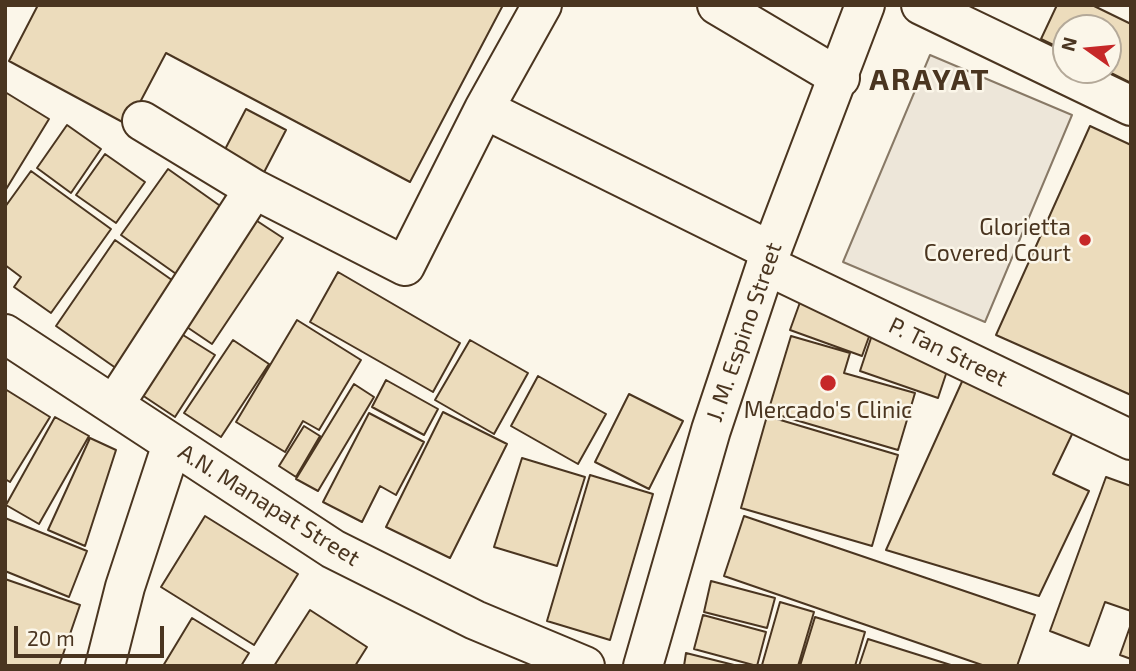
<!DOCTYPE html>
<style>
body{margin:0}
#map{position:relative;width:1136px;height:671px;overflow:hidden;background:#fbf6e9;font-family:"Exo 2",sans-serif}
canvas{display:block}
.frame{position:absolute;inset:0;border:7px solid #4a3520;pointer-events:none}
.north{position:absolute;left:1052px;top:14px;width:70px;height:70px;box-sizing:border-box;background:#fbf6e9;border:2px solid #b4a999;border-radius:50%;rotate:285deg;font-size:19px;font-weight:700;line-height:28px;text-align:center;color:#4a3520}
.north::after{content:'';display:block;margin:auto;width:24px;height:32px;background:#c62828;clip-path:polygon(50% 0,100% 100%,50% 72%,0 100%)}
.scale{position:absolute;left:14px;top:626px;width:150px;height:32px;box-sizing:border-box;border:4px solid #4a3520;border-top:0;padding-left:9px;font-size:21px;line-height:24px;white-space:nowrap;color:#4a3520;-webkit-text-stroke:5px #fbf6e9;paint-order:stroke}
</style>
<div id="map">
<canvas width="1136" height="671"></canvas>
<div class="frame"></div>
<div class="north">N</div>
<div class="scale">20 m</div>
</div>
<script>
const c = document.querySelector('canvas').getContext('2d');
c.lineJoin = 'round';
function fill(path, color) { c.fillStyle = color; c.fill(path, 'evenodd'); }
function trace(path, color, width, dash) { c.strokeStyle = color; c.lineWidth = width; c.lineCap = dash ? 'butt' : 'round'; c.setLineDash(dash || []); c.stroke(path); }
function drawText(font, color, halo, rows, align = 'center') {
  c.font = font + ' "Exo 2",sans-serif'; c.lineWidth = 5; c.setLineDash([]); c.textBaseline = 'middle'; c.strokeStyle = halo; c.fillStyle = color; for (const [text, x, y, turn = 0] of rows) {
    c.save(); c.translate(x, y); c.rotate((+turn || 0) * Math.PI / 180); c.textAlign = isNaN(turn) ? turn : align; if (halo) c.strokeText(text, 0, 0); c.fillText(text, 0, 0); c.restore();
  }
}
const green = new Path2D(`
 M930,55L1072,115L985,322L843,262Z`);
fill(green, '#ede6d9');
trace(green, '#887966', 2);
const building = new Path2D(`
 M38,5H503L410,182L166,53L128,125L9,61Z
 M1057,5H1092L1131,24V83L1105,70H1108V28H1066V51L1041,39Z
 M5,92L49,119L5,191Z
 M246,109L286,130L260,180L220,159Z
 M67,125L101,149L71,193L37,168Z
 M1090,126L1131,145V395L996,335Z
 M105,154L145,182L116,223L76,195Z
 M168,169L226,210L179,276L121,235Z
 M31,171L111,229L51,313L14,287L21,277L5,265V207Z
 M251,217L283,238L212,344L181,323Z
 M115,240L179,285L120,371L56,326Z
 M338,272L460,343L433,392L310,322Z
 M803,294L875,320L862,356L790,330Z
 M297,320L361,360L319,430L303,421L285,452L236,422Z
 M874,329L952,356L938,398L860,371Z
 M175,330L215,355L175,417L136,391Z
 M791,336L850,353L844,373L915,393L898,450L768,412Z
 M233,340L269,364L221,437L184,413Z
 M470,340L528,373L494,434L435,400Z
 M965,375L1075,428L1053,474L1089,491L1039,596L886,550Z
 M538,376L606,414L578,464L511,426Z
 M386,380L438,409L424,435L372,407Z
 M354,384L374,397L318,491L296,479Z
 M5,389L50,417L10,482L5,479Z
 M629,394L683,421L649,489L595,462Z
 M443,412L507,444L450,558L386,527Z
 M369,413L424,442L396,495L380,486L362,522L323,502Z
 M767,416L898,455L872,546L741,508Z
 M55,417L89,436L39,524L6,505Z
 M304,426L320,436L296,477L279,466Z
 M90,438L116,450L85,546L48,530Z
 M522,458L585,477L557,566L494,547Z
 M590,475L653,494L610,640L547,621Z
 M1106,477L1131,486V611L1105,602L1089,646L1050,631Z
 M205,516L298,574L254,645L161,587Z
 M744,516L1035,615L1017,666H985L724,576Z
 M5,518L87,551L69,597L5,571Z
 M5,579L80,605L59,666H5Z
 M711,581L775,598L767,628L704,612Z
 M780,602L814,612L798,666L762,665Z
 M310,610L367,647L355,666H274Z
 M703,615L766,632L757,666L694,649Z
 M815,617L865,632L855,666H800Z
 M192,618L249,653L241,666H163Z
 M1131,624V659L1120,655Z
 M868,639L954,666H859Z
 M686,653L738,666H684Z`);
fill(building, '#ecdcbc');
trace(building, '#4a3520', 2);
const minor = new Path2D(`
 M717,5L840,78
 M921,5L1131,106
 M484,109L771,251
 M142,121L254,189
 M766,265L1131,440
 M5,334L333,549L475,620L585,666
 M114,405L254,189L405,266L484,109L542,5
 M105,666L125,587L172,444`);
const major = new Path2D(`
 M643,666L711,430L766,265L865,5`);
trace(minor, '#4a3520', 42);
trace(major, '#4a3520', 42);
trace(minor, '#fbf6e9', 38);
trace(major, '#fbf6e9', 38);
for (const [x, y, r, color] of [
 [1085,240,7,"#c62828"],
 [828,383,9,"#c62828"]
]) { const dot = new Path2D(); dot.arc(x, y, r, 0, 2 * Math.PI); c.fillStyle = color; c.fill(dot); trace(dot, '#fbf6e9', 2.5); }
drawText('23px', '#4a3520', '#fbf6e9', [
 ["Glorietta",1071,227],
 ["Covered Court",1071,253],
 ["Mercado's Clinic",828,410,"center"]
], 'right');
drawText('23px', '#4a3520', '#fbf6e9', [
 ["J. M. Espino Street",744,332,-71],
 ["P. Tan Street",948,352,26],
 ["A.N. Manapat Street",269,505,32]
]);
c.letterSpacing = '2px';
drawText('bold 30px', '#4a3520', '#fbf6e9', [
 ["ARAYAT",930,80]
]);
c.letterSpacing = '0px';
</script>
